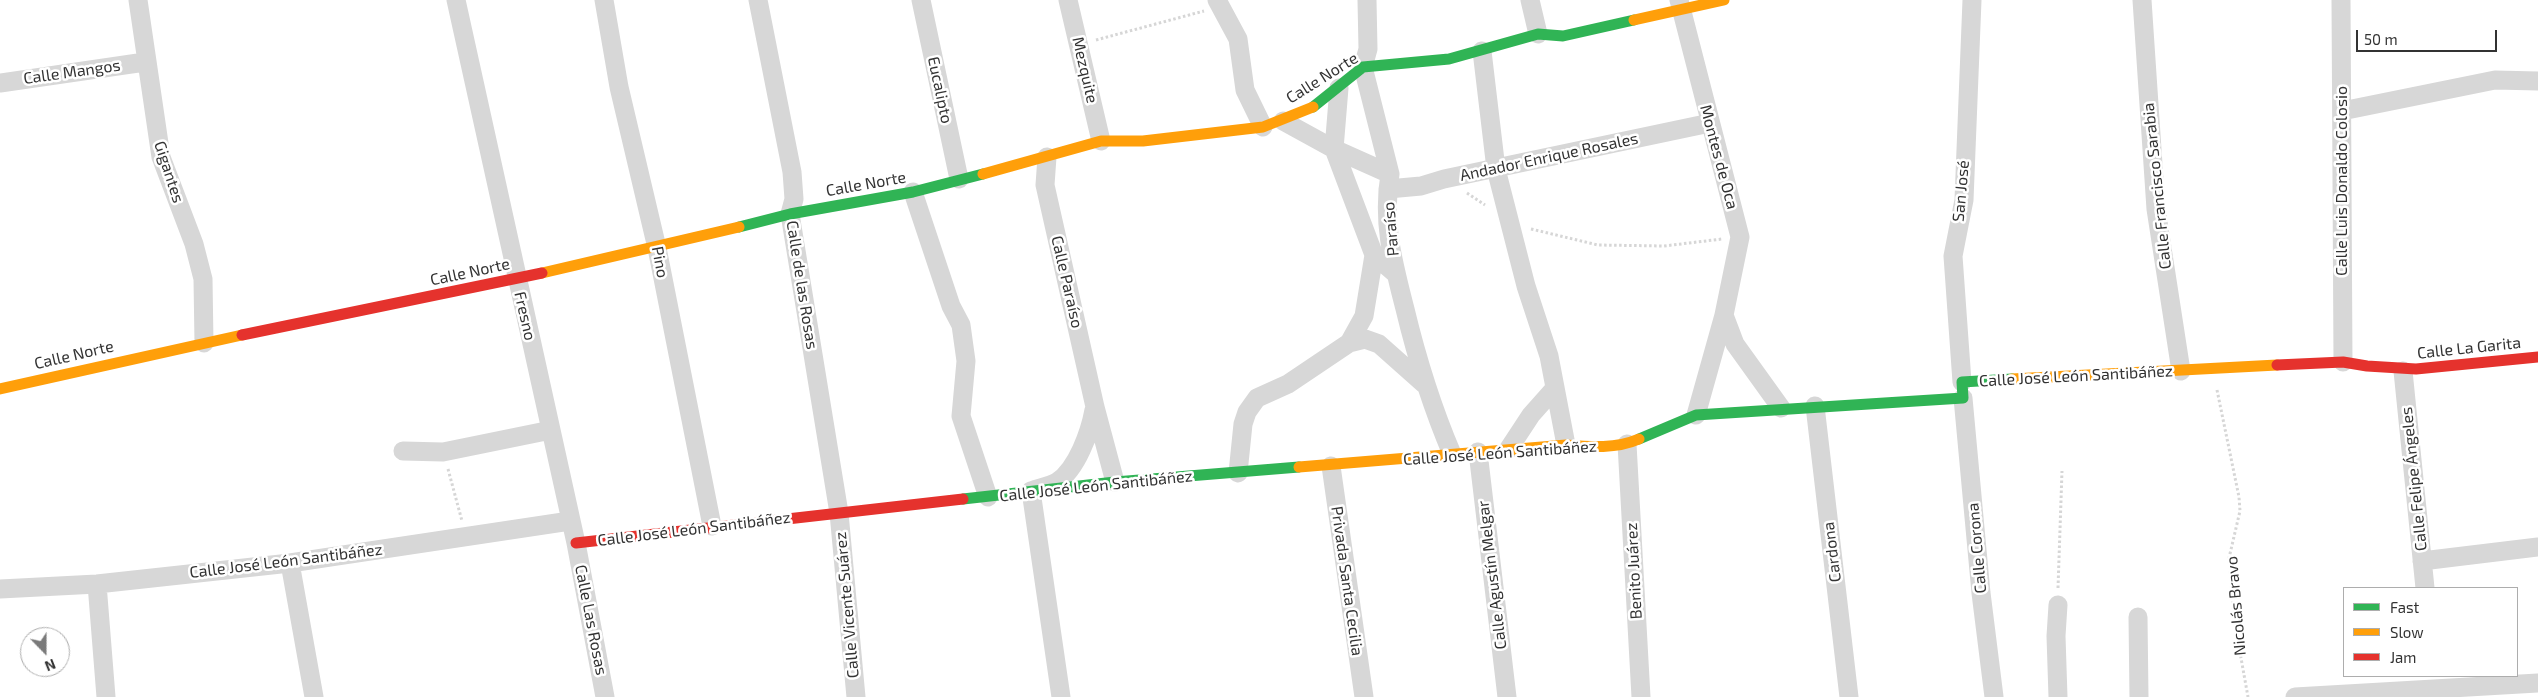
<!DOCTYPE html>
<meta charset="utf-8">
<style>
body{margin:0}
#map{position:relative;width:2538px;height:697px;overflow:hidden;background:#fff;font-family:"Exo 2",sans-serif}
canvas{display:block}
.legend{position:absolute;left:2343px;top:587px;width:175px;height:90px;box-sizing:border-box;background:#fff;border:1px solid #adadad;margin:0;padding:6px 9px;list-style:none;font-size:15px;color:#333}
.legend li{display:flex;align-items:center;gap:10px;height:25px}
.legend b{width:25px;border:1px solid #adadad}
.north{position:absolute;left:20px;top:627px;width:50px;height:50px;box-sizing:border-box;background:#fff;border:1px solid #adadad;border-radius:50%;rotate:158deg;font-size:14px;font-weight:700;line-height:20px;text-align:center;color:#333}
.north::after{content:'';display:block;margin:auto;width:18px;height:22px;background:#7a7a7a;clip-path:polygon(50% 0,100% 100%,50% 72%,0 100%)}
.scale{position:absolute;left:2356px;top:30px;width:141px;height:22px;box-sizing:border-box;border:2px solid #333;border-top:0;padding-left:6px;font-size:15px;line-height:18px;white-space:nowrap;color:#333;-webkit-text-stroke:4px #fff;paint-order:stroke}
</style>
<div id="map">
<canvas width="2538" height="697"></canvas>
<ul class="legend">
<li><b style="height:6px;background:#30b455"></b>Fast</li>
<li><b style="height:6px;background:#ff9f0a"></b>Slow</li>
<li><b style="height:6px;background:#e5322d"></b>Jam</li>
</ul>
<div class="north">N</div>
<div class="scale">50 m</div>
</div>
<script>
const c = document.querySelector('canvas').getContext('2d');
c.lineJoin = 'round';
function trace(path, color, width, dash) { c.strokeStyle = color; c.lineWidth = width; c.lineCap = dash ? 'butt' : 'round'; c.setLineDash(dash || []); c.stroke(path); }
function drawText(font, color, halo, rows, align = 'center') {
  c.font = font + ' "Exo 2",sans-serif'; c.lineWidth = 5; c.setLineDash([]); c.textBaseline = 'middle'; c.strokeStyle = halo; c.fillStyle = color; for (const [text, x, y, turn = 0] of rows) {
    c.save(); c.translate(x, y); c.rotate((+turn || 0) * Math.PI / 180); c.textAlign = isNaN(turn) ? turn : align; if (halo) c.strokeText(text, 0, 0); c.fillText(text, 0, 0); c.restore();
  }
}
trace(new Path2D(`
 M1096,40L1204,11
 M1467,193L1485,205
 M1531,229L1598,245L1664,246L1722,239
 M2217,390L2239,497L2240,511L2229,558L2234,619L2248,697
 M448,469L462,521
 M2058,588L2062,471`), '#d6d6d6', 3, [2.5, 2.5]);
trace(new Path2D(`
 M138,0L161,157L194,244L203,279L204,343
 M456,0L576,543L605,697
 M604,0L619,87L657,248L712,526
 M758,0L792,172L794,199L790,214L839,513L856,697
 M921,0L959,179
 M1068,0L1101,141
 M1217,0L1238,39L1245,90L1263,127
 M1367,0L1368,49L1363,67L1390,174C1382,223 1393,262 1405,309C1417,359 1432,407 1452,454
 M1530,0L1538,34
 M1679,0L1740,237L1724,315L1696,415
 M2142,0L2156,209L2181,371
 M2341,0L2343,362
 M1482,51L1496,169L1526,286L1549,356L1566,445
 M0,83L145,62
 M1339,88L1334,149L1374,255L1396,274
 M2342,111L2495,80L2538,81
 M1283,121L1334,149L1390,174
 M1047,157L1045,185L1095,407L1115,482
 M1388,189L1421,186L1444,179L1710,123
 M913,192L951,306L961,325L966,361L961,416L988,497
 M1724,315L1735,344L1781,408
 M1349,343L1364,316L1374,255
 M2403,371L2425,588
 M1962,382L1953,256L1964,200L1972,0
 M1963,398L1981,593L1994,697
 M1815,406L1849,697
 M1627,444L1641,697
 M1508,450L1531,415L1555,388
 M403,451L443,452L551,430
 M1478,452L1507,697
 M1331,466L1364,697
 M1238,473L1243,424L1247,412L1257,398L1288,384L1349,343L1365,339L1379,344L1424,384
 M2422,561L2538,547
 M290,563L314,697
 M97,584L106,697
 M0,589L97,584L290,563L570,521
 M2058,605L2056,636L2058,697
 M2138,617L2139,697
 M1061,697L1031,491C1039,488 1050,486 1057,482C1077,469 1090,432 1094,410
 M2295,697L2538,683`), '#d7d7d7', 19);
trace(new Path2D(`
 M1313,107L1363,67L1449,59L1538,34L1563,36L1634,20
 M739,227L790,214L913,192L983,174
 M1639,439L1696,415L1963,398L1962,382L2012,379
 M963,499L1115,482L1299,467`), '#30b455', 11);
trace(new Path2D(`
 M1634,20L1724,0
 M983,174L1101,141H1143L1263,127L1313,107
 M542,273L739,227
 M2012,379L2277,365
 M0,389L242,335
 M1299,467L1566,445C1591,447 1616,449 1639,439`), '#ff9f0a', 11);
trace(new Path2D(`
 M242,335L542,273
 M2277,365L2343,362L2367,366L2416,369L2538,357
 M576,543L963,499`), '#e5322d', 11);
drawText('16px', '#333', '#fff', [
 ["Mezquite",1085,70,77],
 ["Calle Mangos",72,72,-8],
 ["Calle Norte",1322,78,-32],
 ["Eucalipto",940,90,78],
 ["Andador Enrique Rosales",1549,157,-12],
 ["Montes de Oca",1719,157,75],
 ["Gigantes",169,172,72],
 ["Calle Luis Donaldo Colosio",2342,181,-90],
 ["Calle Norte",866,184,-10],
 ["Calle Francisco Sarabia",2157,186,-96],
 ["San José",1961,191,-85],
 ["Paraíso",1391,229,-95],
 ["Pino",660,262,79],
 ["Calle Norte",470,272,-12],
 ["Calle Paraíso",1067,282,77],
 ["Calle de las Rosas",802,285,81],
 ["Fresno",525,316,77],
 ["Calle La Garita",2469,348,-6],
 ["Calle Norte",74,355,-13],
 ["Calle José León Santibáñez",2076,376,-3],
 ["Calle José León Santibáñez",1500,453,-4],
 ["Calle Felipe Ángeles",2414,479,-96],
 ["Calle José León Santibáñez",1096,486,-6],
 ["Calle José León Santibáñez",694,529,-7],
 ["Calle Corona",1977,548,-95],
 ["Cardona",1832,552,-97],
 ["Calle José León Santibáñez",286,561,-7],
 ["Benito Juárez",1634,571,-93],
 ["Calle Agustín Melgar",1492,575,-97],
 ["Privada Santa Cecilia",1347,581,82],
 ["Calle Vicente Suárez",847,605,-95],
 ["Nicolás Bravo",2236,606,-95],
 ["Calle Las Rosas",591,620,79]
]);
</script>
